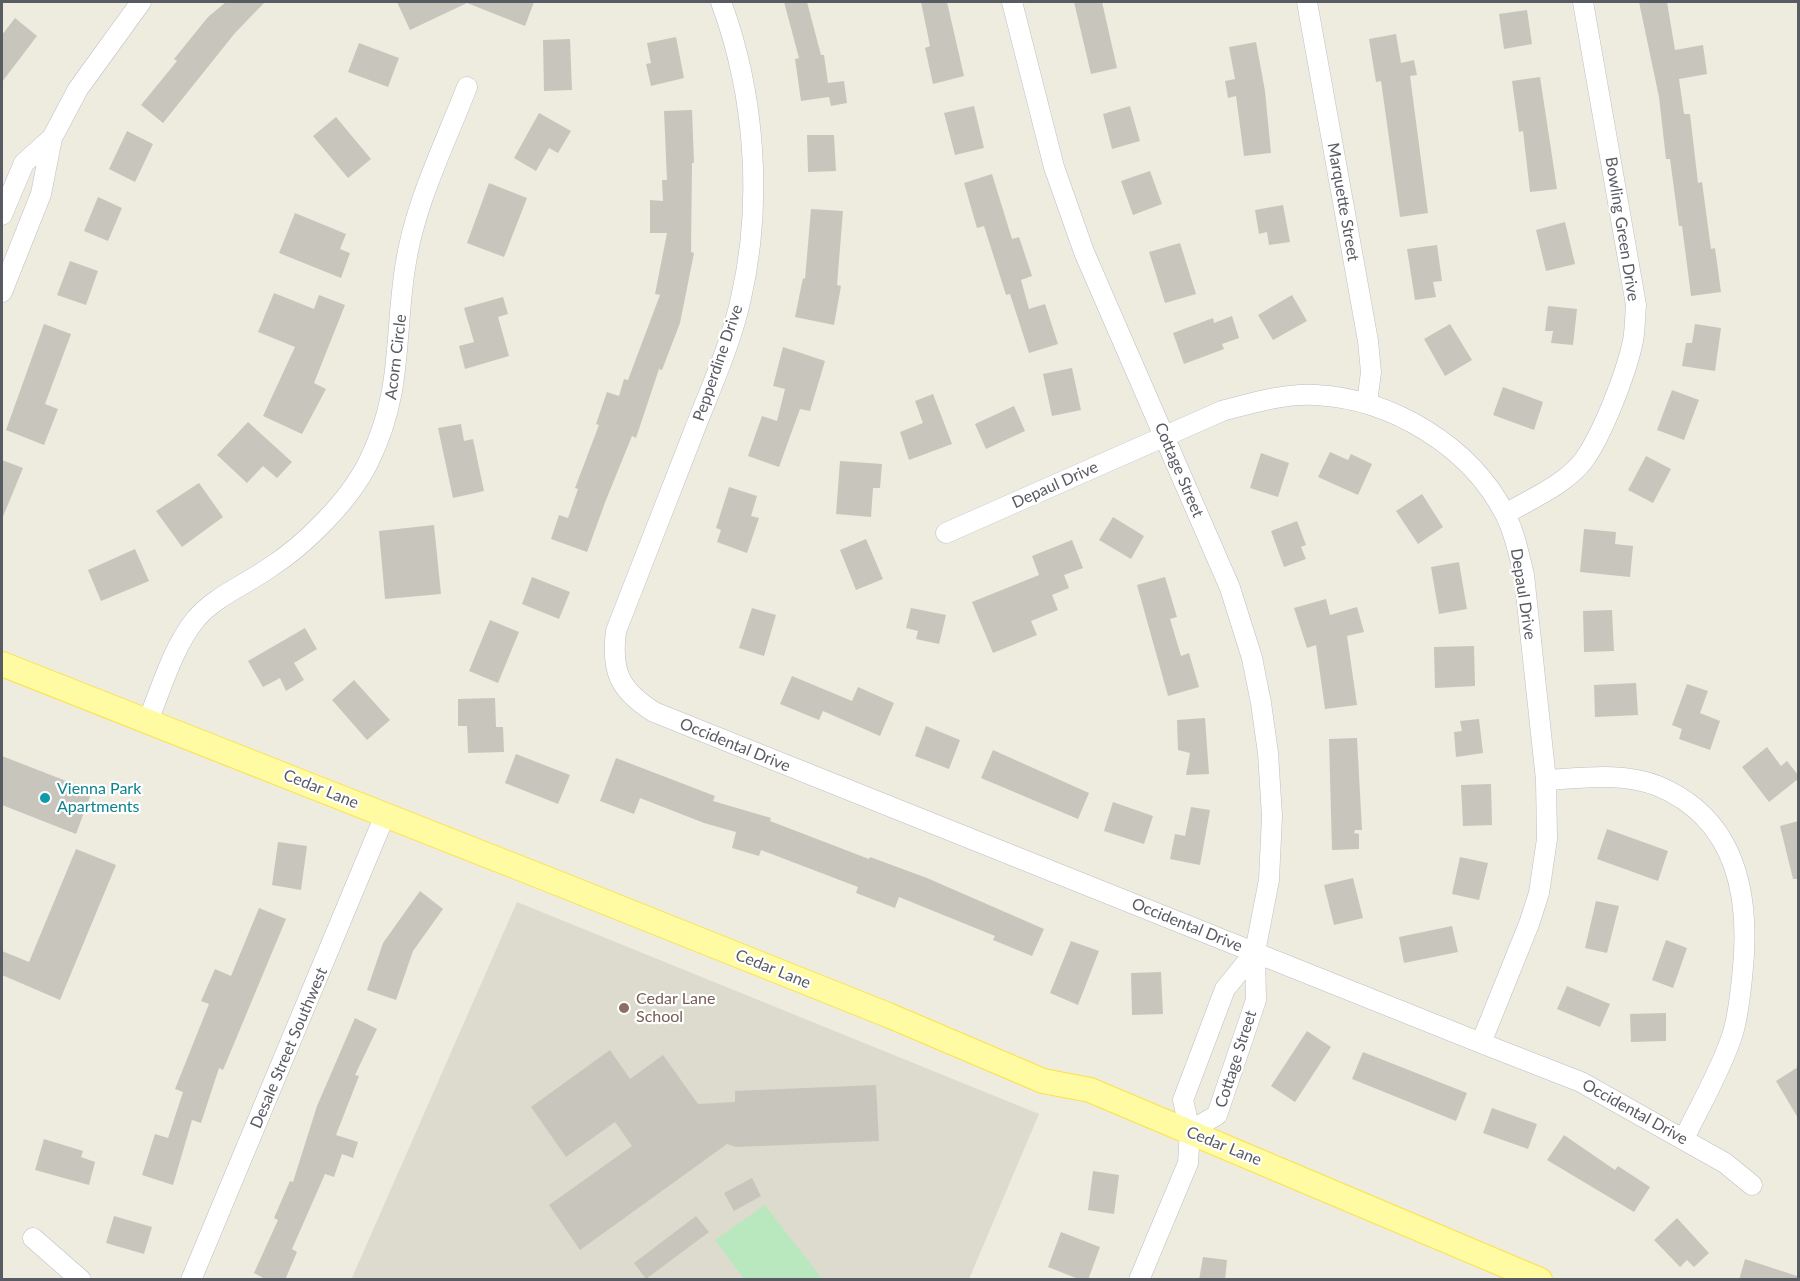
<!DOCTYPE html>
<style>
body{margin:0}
#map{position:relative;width:1800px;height:1281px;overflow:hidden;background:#edecdf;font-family:Lato,sans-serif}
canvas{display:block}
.frame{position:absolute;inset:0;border:3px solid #585b62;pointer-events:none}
</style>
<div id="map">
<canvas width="1800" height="1281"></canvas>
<div class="frame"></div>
</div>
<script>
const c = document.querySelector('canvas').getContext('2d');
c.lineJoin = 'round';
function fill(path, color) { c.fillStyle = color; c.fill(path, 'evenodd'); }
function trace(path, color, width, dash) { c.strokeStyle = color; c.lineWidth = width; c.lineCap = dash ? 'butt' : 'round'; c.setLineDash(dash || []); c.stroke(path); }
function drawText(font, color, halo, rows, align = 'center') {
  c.font = font + ' Lato,sans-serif'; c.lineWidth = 4.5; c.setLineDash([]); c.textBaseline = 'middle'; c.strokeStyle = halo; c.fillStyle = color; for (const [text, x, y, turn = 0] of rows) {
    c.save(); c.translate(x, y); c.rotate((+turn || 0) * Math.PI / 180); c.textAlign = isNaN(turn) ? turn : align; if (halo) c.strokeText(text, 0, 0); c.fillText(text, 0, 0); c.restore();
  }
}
fill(new Path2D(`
 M517,902L1039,1114L969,1279L351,1280Z`), '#dcdbce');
fill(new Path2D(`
 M765,1205L822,1279H744L715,1240Z`), '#b9e8be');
fill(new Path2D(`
 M226,2H265L235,33L163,123L141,105L177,61L174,59L208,17Z
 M397,2H534L525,26L467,3L410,30Z
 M784,2H807L821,55H824L828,83L844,81L847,103L831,106L829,97L801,101L795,59L799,58Z
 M921,2H947L964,76L933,84L925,48L930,46Z
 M1074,2H1102L1117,68L1091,74Z
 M1639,2H1667L1675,50L1703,45L1707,74L1679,79L1684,114H1690L1698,183L1702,182L1711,249L1715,248L1721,292L1691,296L1682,226H1679L1670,159H1666L1659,97Z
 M1527,10L1532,44L1504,49L1499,14Z
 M15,18L37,36L2,82V35Z
 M1396,34L1401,63L1414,60L1417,75L1410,76L1428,213L1400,217L1381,81L1376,82L1369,39Z
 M676,37L684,78L651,86L646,64L651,63L647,43Z
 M570,39L572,90L544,91L543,40Z
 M1256,42L1265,91L1271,153L1244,156L1236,96L1228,98L1225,81L1235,79L1229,47Z
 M359,43L399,58L388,87L348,72Z
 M1540,77L1557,189L1530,192L1523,131L1519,132L1512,81Z
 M974,106L984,148L955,155L944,113Z
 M1130,106L1140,141L1112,149L1103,114Z
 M692,110L694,163H692L691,252L694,253L680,323L662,370L659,369L636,438L632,436L606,500L587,552L551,539L559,515L568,518L578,489L575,488L599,425L596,424L607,392L619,396L624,379L628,380L660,295L655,294L667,233H650V200L663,201L662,180H667L664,111Z
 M539,113L571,131L558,153L549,148L536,171L514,158Z
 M336,117L371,159L348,178L313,136Z
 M127,131L153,144L135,182L109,169Z
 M807,135H834L836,171L808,172Z
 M1150,171L1162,204L1133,215L1121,181Z
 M992,174L1012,239L1019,237L1032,276L1021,280L1029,309L1045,304L1058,344L1029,353L1010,294L1006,295L984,226L977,228L964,183Z
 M489,183L527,198L504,257L467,243Z
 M98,197L122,208L108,241L84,231Z
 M1283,205L1290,242L1269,245L1267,232L1259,234L1255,210Z
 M811,209L843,211L837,285L841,286L834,325L795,317L803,278L805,279Z
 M295,213L346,234L340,249L350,253L341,278L279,253Z
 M1565,222L1575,264L1546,271L1536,230Z
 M1180,243L1196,294L1165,303L1149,252Z
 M1437,245L1442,281L1433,282L1436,297L1415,300L1407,249Z
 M70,261L98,271L86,305L57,295Z
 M274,293L314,309L319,295L345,305L314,383L326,389L302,434L263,416L295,347L258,332Z
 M1292,295L1307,321L1273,340L1258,315Z
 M503,297L508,314L498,317L509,356L465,369L459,346L474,342L464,308Z
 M1548,306L1577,309L1573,345L1551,343L1553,331H1545Z
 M1232,316L1239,338L1222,344L1224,349L1184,364L1173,333L1213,318L1214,323Z
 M44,324L71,334L45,404L58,409L44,445L6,430Z
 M1450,324L1472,360L1445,376L1424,339Z
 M1695,324L1721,328L1715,371L1682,366L1686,343H1692Z
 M783,347L825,361L810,411L800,409L779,467L748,456L762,416L777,421L785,389L773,386Z
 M1072,368L1081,410L1052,416L1043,374Z
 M1503,387L1543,402L1534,430L1493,415Z
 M1672,390L1699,400L1684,440L1657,430Z
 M933,394L952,444L909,460L900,432L923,423L915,401Z
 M1014,406L1025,431L986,449L975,424Z
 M248,422L292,462L277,478L263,466L247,483L217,455Z
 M461,424L464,441L473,439L484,491L453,498L438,428Z
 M1330,452L1348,460L1351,454L1372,464L1358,495L1318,477Z
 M1261,453L1289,463L1278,497L1250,488Z
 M1646,456L1671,469L1653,503L1628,490Z
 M2,460L23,468L2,519Z
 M840,461L882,464L880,488H873L871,517L836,514Z
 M199,483L223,517L182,547L156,511Z
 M729,487L757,496L751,516L759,518L747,553L717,542L721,530L716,528Z
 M1422,494L1443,527L1418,544L1396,511Z
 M1113,517L1144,536L1131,559L1099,540Z
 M1297,521L1306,545L1301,547L1306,559L1284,567L1271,531Z
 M434,525L441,594L385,599L379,531Z
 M1584,529L1616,532L1615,544L1633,546L1630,577L1580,572Z
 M866,539L883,579L856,590L840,550Z
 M1072,540L1083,568L1064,575L1069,588L1052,595L1058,610L1031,621L1037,635L993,653L972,602L1039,575L1032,556Z
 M135,549L149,581L101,601L88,570Z
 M1459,562L1467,609L1439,614L1431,567Z
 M532,577L570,592L559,619L522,604Z
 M1165,577L1177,617L1170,619L1181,656L1189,653L1199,687L1168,696L1137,585Z
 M1326,599L1330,615L1357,607L1364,632L1347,636L1357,705L1325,709L1316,645L1307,648L1294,608Z
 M752,608L776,615L764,656L739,648Z
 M911,608L946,615L939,644L916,639L918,631L906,628Z
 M1612,610L1614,651L1584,652L1583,611Z
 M490,620L519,632L498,683L469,671Z
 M305,628L317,649L294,663L304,680L286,691L280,678L263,687L248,661Z
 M1474,646L1475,686L1435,688L1434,647Z
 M792,676L852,701L858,687L894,703L880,736L823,711L819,720L780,704Z
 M354,680L390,720L367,740L332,700Z
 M1636,683L1638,715L1595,717L1594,685Z
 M1687,684L1708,691L1700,713L1720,721L1710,750L1679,739L1682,729L1672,725Z
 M495,698L496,727H503L504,752L468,753L467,726H458V699Z
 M1205,718L1209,774L1186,775L1190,753L1178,750L1177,720Z
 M1479,719L1483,753L1456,757L1454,732L1462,731L1460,721Z
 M926,726L960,740L949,769L915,756Z
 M1357,738L1362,830H1355L1354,833L1359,834V849L1332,850L1329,739Z
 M1767,747L1781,766L1787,761L1798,775V779L1769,802L1742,767Z
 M993,750L1089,793L1078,819L981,778Z
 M516,754L570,775L558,804L505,783Z
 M2,756L92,791L76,834L2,805Z
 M616,758L715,796L713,801L771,818L770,821L869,859L870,857L927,878L1044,929L1032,956L993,940L995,936L899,897L895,908L856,893L858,887L761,850L759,856L732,848L736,832L704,823L640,798L634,814L600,801Z
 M1491,784L1492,825L1463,826L1461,785Z
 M1113,802L1153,816L1144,844L1104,831Z
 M1191,807L1210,810L1200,865L1170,859L1175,834L1185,836Z
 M1798,821V879H1793L1780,826Z
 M1607,829L1668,851L1658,881L1597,859Z
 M278,842L307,846L301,890L272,885Z
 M76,849L116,865L60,1000L2,975V951L29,962Z
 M1460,857L1488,863L1479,900L1452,894Z
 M1353,878L1363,918L1334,925L1324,885Z
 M420,891L443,909L413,951L396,1000L367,990L383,943Z
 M1596,901L1619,906L1607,953L1585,948Z
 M259,908L286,919L223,1070L219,1068L201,1123L192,1120L173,1185L142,1175L155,1134L168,1138L183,1092L175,1089L209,1004L201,1001L215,969L231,976Z
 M1452,926L1458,952L1404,963L1399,937Z
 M1666,940L1687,948L1673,988L1652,980Z
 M1071,941L1099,951L1078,1005L1050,993Z
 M1161,972L1163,1014L1132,1015L1131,973Z
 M1567,986L1610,1004L1600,1027L1557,1009Z
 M1666,1013V1041L1631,1042L1630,1014Z
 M355,1018L377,1029L355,1075L359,1076L336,1135L358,1142L353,1158L342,1154L334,1177L325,1174L292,1249L297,1252L285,1280H267L254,1273L278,1220L274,1218L290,1181L293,1182L317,1106Z
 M1307,1031L1331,1047L1295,1102L1271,1086Z
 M610,1050L630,1079L663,1055L698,1104L735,1102V1091L876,1085L879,1141L736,1147L727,1144L580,1250L549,1205L632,1146L615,1122L566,1157L531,1107Z
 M1363,1052L1467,1093L1456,1121L1352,1079Z
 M1798,1067V1118L1776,1081Z
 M1492,1108L1537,1124L1528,1149L1483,1133Z
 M1564,1135L1615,1170L1618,1166L1650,1187L1634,1212L1547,1160Z
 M44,1139L83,1151L81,1157L95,1162L89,1185L35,1170Z
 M1093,1171L1119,1175L1114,1214L1088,1210Z
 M752,1178L761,1196L734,1211L724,1193Z
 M114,1216L152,1227L144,1254L106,1243Z
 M696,1216L709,1232L646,1279L634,1263Z
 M1677,1218L1709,1253L1694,1267L1687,1260L1680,1267L1654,1240Z
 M1061,1232L1100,1247L1088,1280H1081L1048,1267Z
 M1203,1257L1227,1260L1225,1280H1199Z
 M1745,1259L1797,1276V1280H1739Z`), '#c8c6bc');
const minor = new Path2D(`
 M721,2C755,94 763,202 741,298C731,344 711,387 694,431C668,498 642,564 616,631C611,671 619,690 654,712L1481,1043L1581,1082L1725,1163L1752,1185
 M1012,2L1054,167L1084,252L1230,588L1252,658L1261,703L1268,753L1272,816L1269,880L1255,952L1256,1000L1217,1115L1190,1131
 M1307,2L1368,341L1371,372L1367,403
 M2,215L24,163L52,138
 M2,292L41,194L52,138L78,89L141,2
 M1505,514C1531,499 1566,484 1584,460C1603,433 1626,374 1633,341C1635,330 1635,317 1636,305L1583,2
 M946,533L1222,411C1252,403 1285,393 1316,395C1392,399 1470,446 1505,514C1515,533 1519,555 1524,575L1546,780L1547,839L1539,893L1529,924L1481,1043
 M147,723C161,690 172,649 195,620C214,597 245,585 269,568C305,545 349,501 368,463C403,393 394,340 405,268C414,205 444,146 467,87
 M1546,780C1584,778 1623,772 1658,786C1739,820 1751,900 1742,978C1740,997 1738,1018 1732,1036C1720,1072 1700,1105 1684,1139
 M33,1238L81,1280
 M191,1280L385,815
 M1139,1280L1188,1163L1190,1131L1183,1100L1225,989L1255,952`);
const major = new Path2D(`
 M2,664L565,886L888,1015L1043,1081L1090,1090L1540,1280`);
trace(minor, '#bdbec5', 21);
trace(major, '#fee147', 26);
trace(minor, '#fff', 20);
trace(major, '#fffba2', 24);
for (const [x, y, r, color] of [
 [45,798,6,"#0f9aa8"],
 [624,1008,6,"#8d6e63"]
]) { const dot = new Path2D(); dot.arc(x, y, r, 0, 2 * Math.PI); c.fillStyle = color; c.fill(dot); trace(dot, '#fff', 2); }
drawText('16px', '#585b62', '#fff', [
 ["Marquette Street",1343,202,80],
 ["Bowling Green Drive",1622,229,81],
 ["Acorn Circle",396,357,-83],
 ["Pepperdine Drive",718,363,-71],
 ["Cottage Street",1179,470,67],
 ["Depaul Drive",1055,485,-24],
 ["Depaul Drive",1523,594,81],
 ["Occidental Drive",735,745,22],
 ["Cedar Lane",321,789,22],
 ["Occidental Drive",1187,925,22],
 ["Cedar Lane",773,969,22],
 ["Desale Street Southwest",289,1048,-67],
 ["Cottage Street",1236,1059,-72],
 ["Occidental Drive",1635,1112,29],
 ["Cedar Lane",1224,1146,22]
]);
drawText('16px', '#0d838f', '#fff', [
 ["Vienna Park",57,789],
 ["Apartments",57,807]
], 'left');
drawText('16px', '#785e54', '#fff', [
 ["Cedar Lane",636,999],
 ["School",636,1017]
], 'left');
</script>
